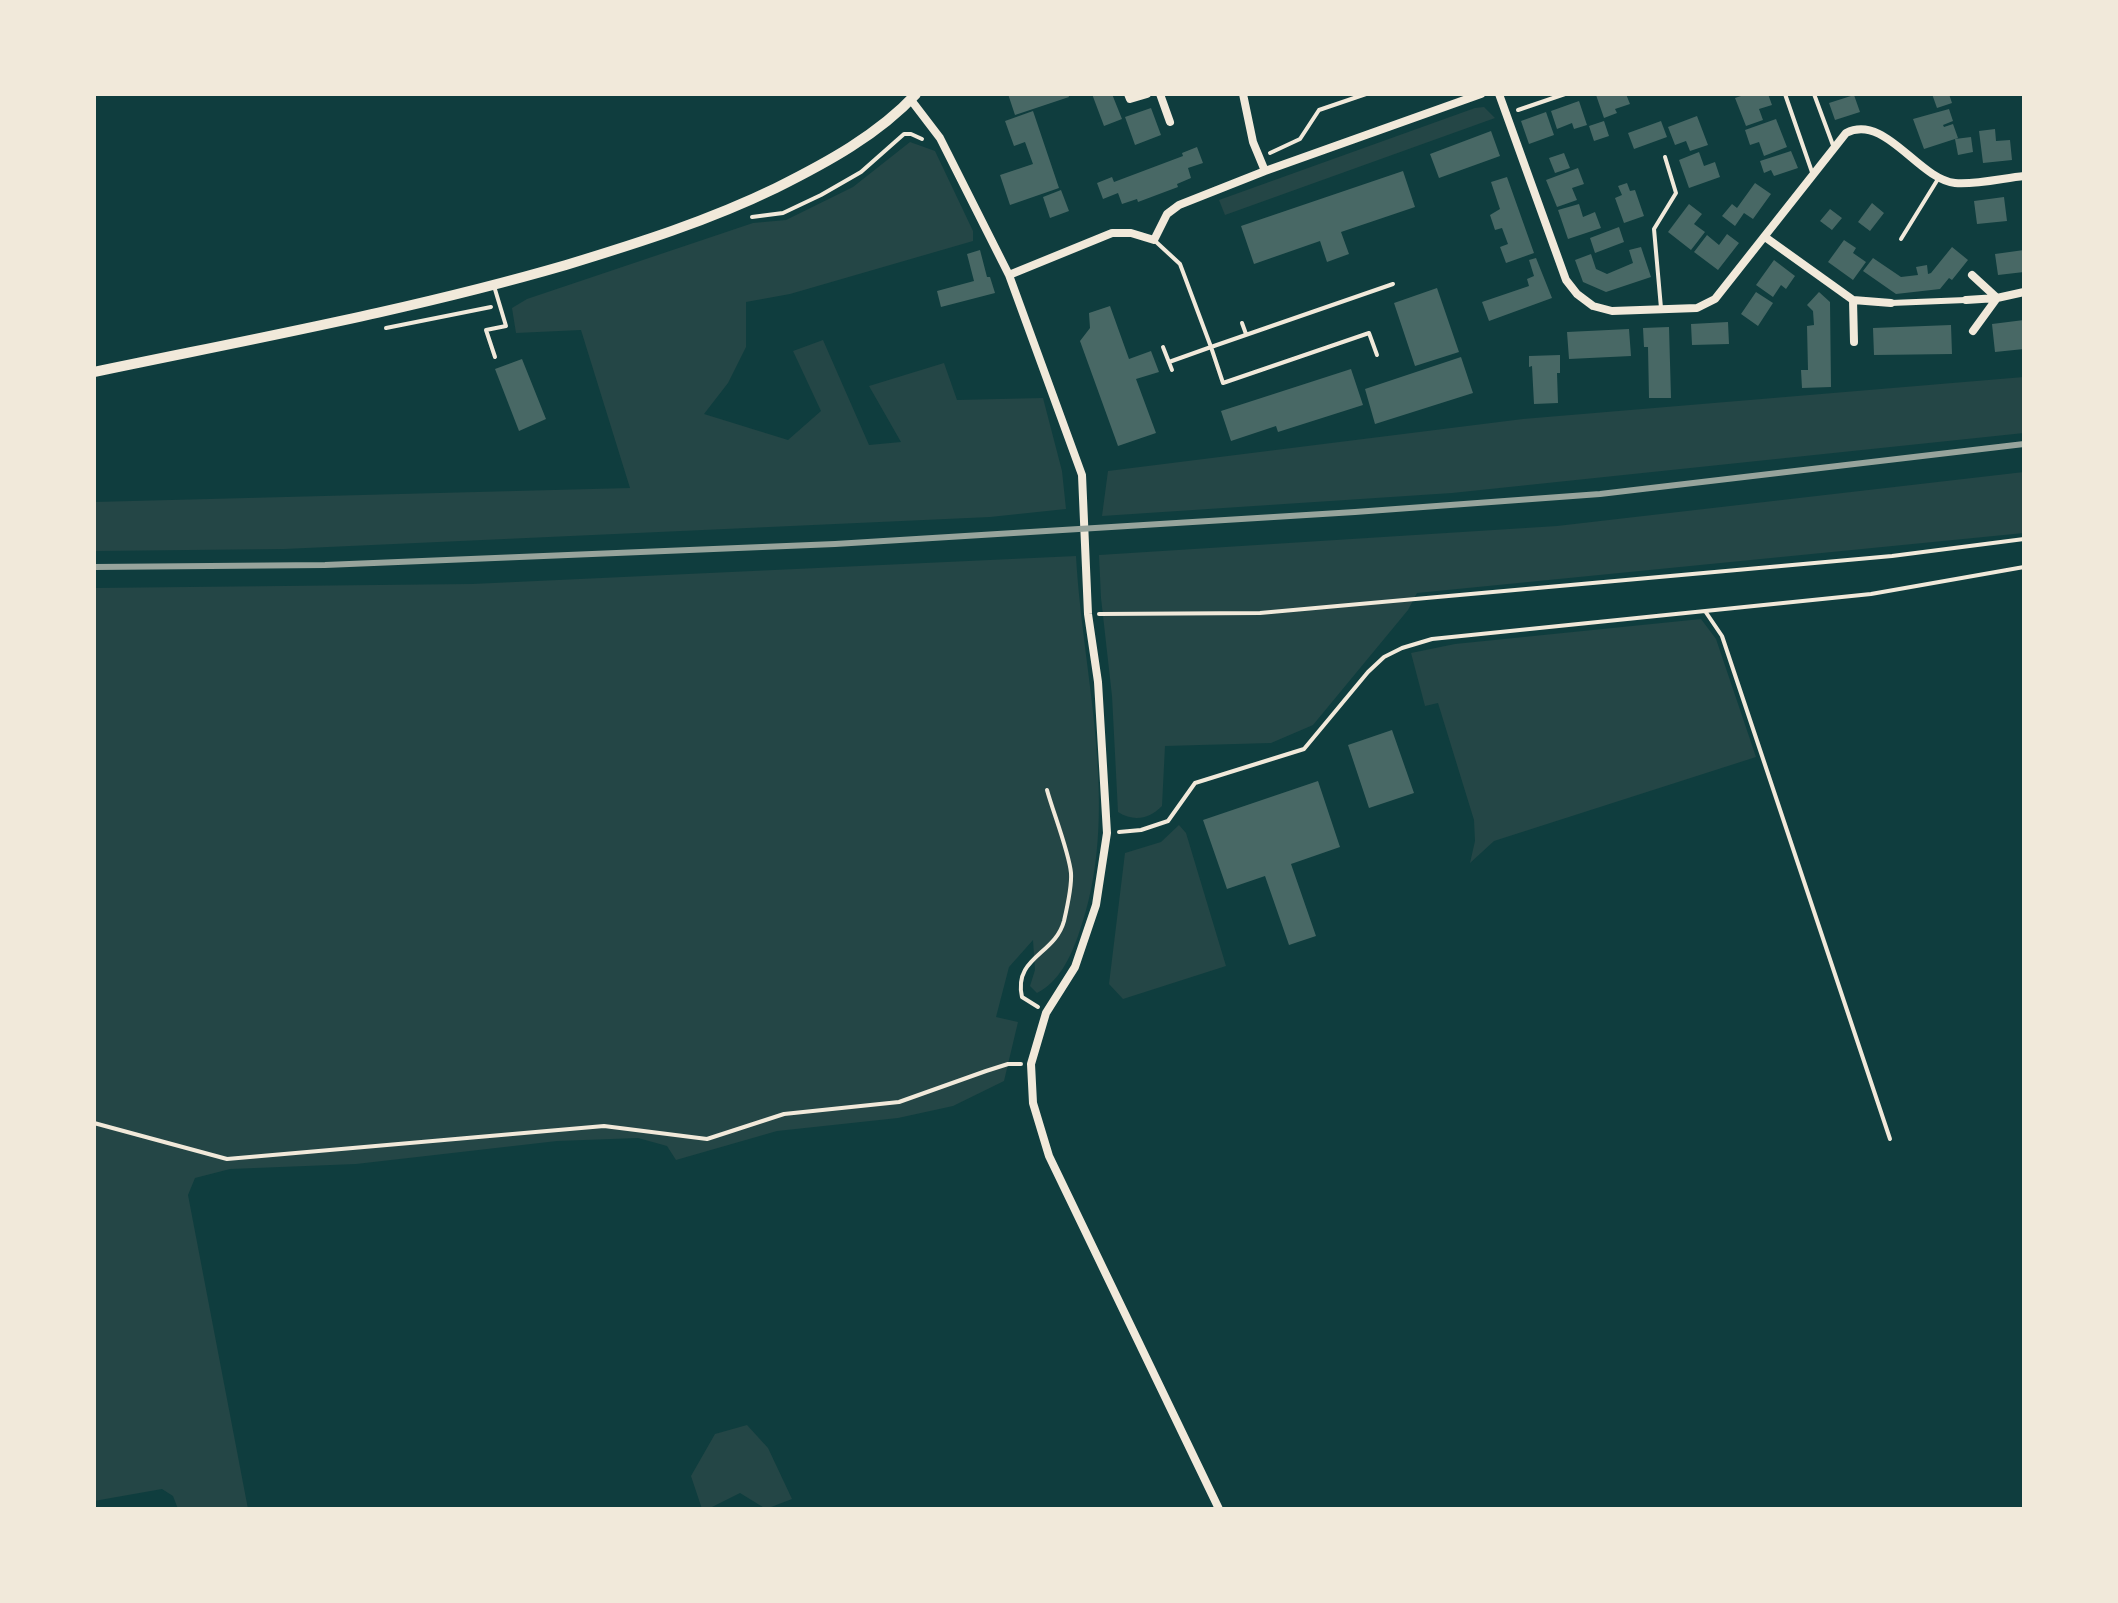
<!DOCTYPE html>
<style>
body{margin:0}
#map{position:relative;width:2118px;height:1603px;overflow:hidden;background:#0f3d3e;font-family:Barlow,sans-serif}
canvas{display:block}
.frame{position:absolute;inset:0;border:96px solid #f1e9da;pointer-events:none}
</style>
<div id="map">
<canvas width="2118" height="1603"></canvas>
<div class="frame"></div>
</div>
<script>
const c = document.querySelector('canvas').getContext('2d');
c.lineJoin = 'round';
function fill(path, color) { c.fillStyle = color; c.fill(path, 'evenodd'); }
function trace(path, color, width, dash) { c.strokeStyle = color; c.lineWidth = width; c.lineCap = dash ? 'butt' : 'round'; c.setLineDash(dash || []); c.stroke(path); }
fill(new Path2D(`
 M1484,107L1495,118L1225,215L1219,200L1475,108Z
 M910,142L935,151L973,231V241L790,294L746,302V347L728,383L704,414L788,440L821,411L793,351L823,340L869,445L901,442L869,386L944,363L957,400L1043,398L1062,471L1066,509L990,517L284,549L94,551V502L630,488L581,330L516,333L512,308L527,299L753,223L786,220L853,187Z
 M2024,377V433L1452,493L1102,516L1108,471L1523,419Z
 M2024,472V533L1417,593L1408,610L1313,725L1271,743L1165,746L1162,806C1149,819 1134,822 1118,812L1112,696L1101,598L1099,555L1557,526Z
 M1076,556C1083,681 1123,814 1078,936C1070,958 1059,982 1037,993L1030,986L1035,970L1033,940L1009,967L996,1017L1018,1022L1004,1081L953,1106L898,1118L777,1131L676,1160L667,1146L638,1138L557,1141L356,1164L230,1169L195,1178L188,1195L248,1509H178L173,1496L162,1489L94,1501V588L472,584Z
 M1701,619L1716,639L1756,757L1494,841L1470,863L1475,841L1474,820L1438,703L1425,706L1411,653L1455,644Z
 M1179,825L1186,833L1226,966L1123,999L1109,984L1125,853L1161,842Z
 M747,1425L768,1448L792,1499L766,1509L740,1493L708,1509H702L691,1476L715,1434Z`), '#244646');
fill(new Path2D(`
 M1008,94H1068L1069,97L1015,115Z
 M1092,94H1112L1122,119L1104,126Z
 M1599,94H1626L1630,104L1615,109L1617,113L1604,118L1596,95Z
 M1747,94H1768L1772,105L1759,109L1763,120L1746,126L1735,98Z
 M1932,94H1949L1952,103L1937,108Z
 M1854,95L1860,112L1835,120L1829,103Z
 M1579,101L1587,125L1574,129L1572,123L1557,129L1551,111Z
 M1151,108L1161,135L1135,145L1125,117Z
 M1949,109L1953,121L1943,125L1944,127L1953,124L1958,138L1924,149L1913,119Z
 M1033,111L1059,188L1010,205L1000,175L1033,164L1025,142L1014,146L1005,121Z
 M1546,112L1554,135L1529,144L1521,121Z
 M1697,116L1708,145L1690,151L1686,141L1675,145L1668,127Z
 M1776,119L1787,147L1764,156L1759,142L1750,145L1745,130Z
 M1604,121L1609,136L1594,141L1589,126Z
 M1661,121L1667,137L1634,149L1628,133Z
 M1995,129L1996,141L2010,140L2012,160L1983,163L1979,131Z
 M1491,131L1500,156L1439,178L1430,154Z
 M1971,137L1973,152L1958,155L1955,139Z
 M1197,147L1203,163L1188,168L1191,178L1177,184L1178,187L1138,202L1137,199L1122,204L1118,193L1103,199L1097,183L1112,177L1114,182L1183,156L1182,153Z
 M1791,151L1798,168L1774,176L1771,170L1764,173L1760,161Z
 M1699,152L1704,166L1715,162L1720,177L1689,188L1679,160Z
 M1564,153L1570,168L1555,173L1549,158Z
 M1578,168L1584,184L1572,188L1577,200L1557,207L1546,180Z
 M1403,171L1415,207L1341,232L1349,254L1327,262L1320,241L1254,264L1241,226Z
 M1507,177L1534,253L1506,263L1500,247L1508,244L1502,228L1495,230L1490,215L1500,209L1491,182Z
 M1627,183L1630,191L1635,190L1644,216L1624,223L1615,198L1622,195L1618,186Z
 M1755,183L1771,194L1753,219L1744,213L1735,226L1722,216L1732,204L1737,208Z
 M1061,190L1069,211L1050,218L1043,197Z
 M2004,197L2007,221L1977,224L1974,201Z
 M1872,203L1884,213L1870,231L1858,222Z
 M1579,204L1583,217L1595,212L1601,228L1568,239L1558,210Z
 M1689,204L1702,214L1694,224L1705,232L1691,250L1668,232Z
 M1830,209L1842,218L1832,230L1820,221Z
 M1619,227L1624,242L1595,253L1590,238Z
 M1727,234L1739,243L1718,270L1694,252L1707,235L1719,245Z
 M1844,240L1856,248L1853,253L1866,262L1853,280L1828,262Z
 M1641,247L1651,277L1606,292L1583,282L1575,260L1591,254L1596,269L1607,274L1633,263L1629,250Z
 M1952,247L1968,260L1952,280L1949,278L1940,289L1896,294L1863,271L1873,258L1901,277L1918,275L1916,267L1927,265L1928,274L1931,273Z
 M980,250L987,277H990L995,293L941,307L937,291L974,281L967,254Z
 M2024,250V272L1998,275L1995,254Z
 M1536,258L1552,298L1489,321L1482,302L1529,286L1527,279L1534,276L1529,260Z
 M1774,260L1795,276L1786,289L1781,285L1773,297L1756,285Z
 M1437,288L1459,352L1415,366L1394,303Z
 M1756,292L1773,303L1758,326L1741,314Z
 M1819,292L1830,302L1831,387L1802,388L1801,370H1808L1807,326L1814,325L1813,311L1807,305Z
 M1110,306L1129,359L1151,351L1159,372L1136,379L1156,433L1118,446L1080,341L1090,328L1089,313Z
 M2024,320V349L1995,352L1992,324Z
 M1728,322L1729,344L1692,345L1691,324Z
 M1951,325L1952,354L1874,355L1873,328Z
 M1669,327L1671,398H1649L1648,347H1644L1643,328Z
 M1629,329L1631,356L1569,359L1567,332Z
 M1560,355V373H1557L1558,403L1534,404L1532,366L1529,367V356Z
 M1461,357L1473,393L1375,424L1365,389Z
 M522,359L546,419L519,431L495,369Z
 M1351,369L1363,405L1278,432L1276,426L1231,441L1221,411Z
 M1392,730L1414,793L1369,808L1348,745Z
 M1318,781L1340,847L1291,864L1316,936L1289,945L1265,876L1227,889L1203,820Z`), '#486865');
trace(new Path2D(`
 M1518,110L1565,94
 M1270,153L1300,139L1319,110L1366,94
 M752,217L783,213L821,195L861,172L904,134H911L922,139
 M386,328L491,307
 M1705,611L1722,636L1890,1139
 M1099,614L1260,613L1892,556L2024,539
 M1119,832L1141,830L1168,821L1195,783L1304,749L1368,672L1384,657L1402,648L1432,639L1871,594L2024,567
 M1038,1007L1022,997C1013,957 1055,955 1064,921C1067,908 1072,886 1071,873C1069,852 1053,812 1047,790
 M94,1123L227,1159L604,1126L707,1139L784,1114L899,1102L986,1071L1008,1064H1021`), '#f1e9da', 4);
trace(new Path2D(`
 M1785,94L1813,175
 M1814,94L1834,148
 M1901,239L1938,179
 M1154,240L1180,264L1211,347L1169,362
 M494,286L506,326L486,330L495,357
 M1661,308L1654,229L1676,193L1665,157
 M1242,323L1246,334
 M1163,347L1172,370
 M1377,355L1369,333L1223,383L1211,347L1393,284`), '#f1e9da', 4);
trace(new Path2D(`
 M1891,303L1966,300`), '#f1e9da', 6);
trace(new Path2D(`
 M1128,94L1130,99L1147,94
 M1160,94L1170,122
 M1243,94L1253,142L1265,171
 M1499,94L1566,280L1577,294L1593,306L1612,311L1697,308L1715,299L1846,133C1885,113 1918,179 1955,183C1975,185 2004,178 2024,176
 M911,100L940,138L1009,275L1082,475L1088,614L1098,682L1107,833L1096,905L1075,967L1046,1013L1031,1064L1033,1103L1049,1156L1219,1509
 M1765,237L1853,300L1891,303
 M1009,275L1112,233H1131L1154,240L1167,214L1179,205L1265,171L1481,94
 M1972,275L1997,298L1973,331
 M1853,300L1854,342
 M1966,300L1997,298L2024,292`), '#f1e9da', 8);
trace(new Path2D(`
 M94,372C252,339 411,310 566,265C638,243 708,221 776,188C826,163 878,135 916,94`), '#f1e9da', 10);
trace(new Path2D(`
 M94,567L325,565L835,544L1355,512L1600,494L2024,444`), '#97a49c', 6);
</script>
